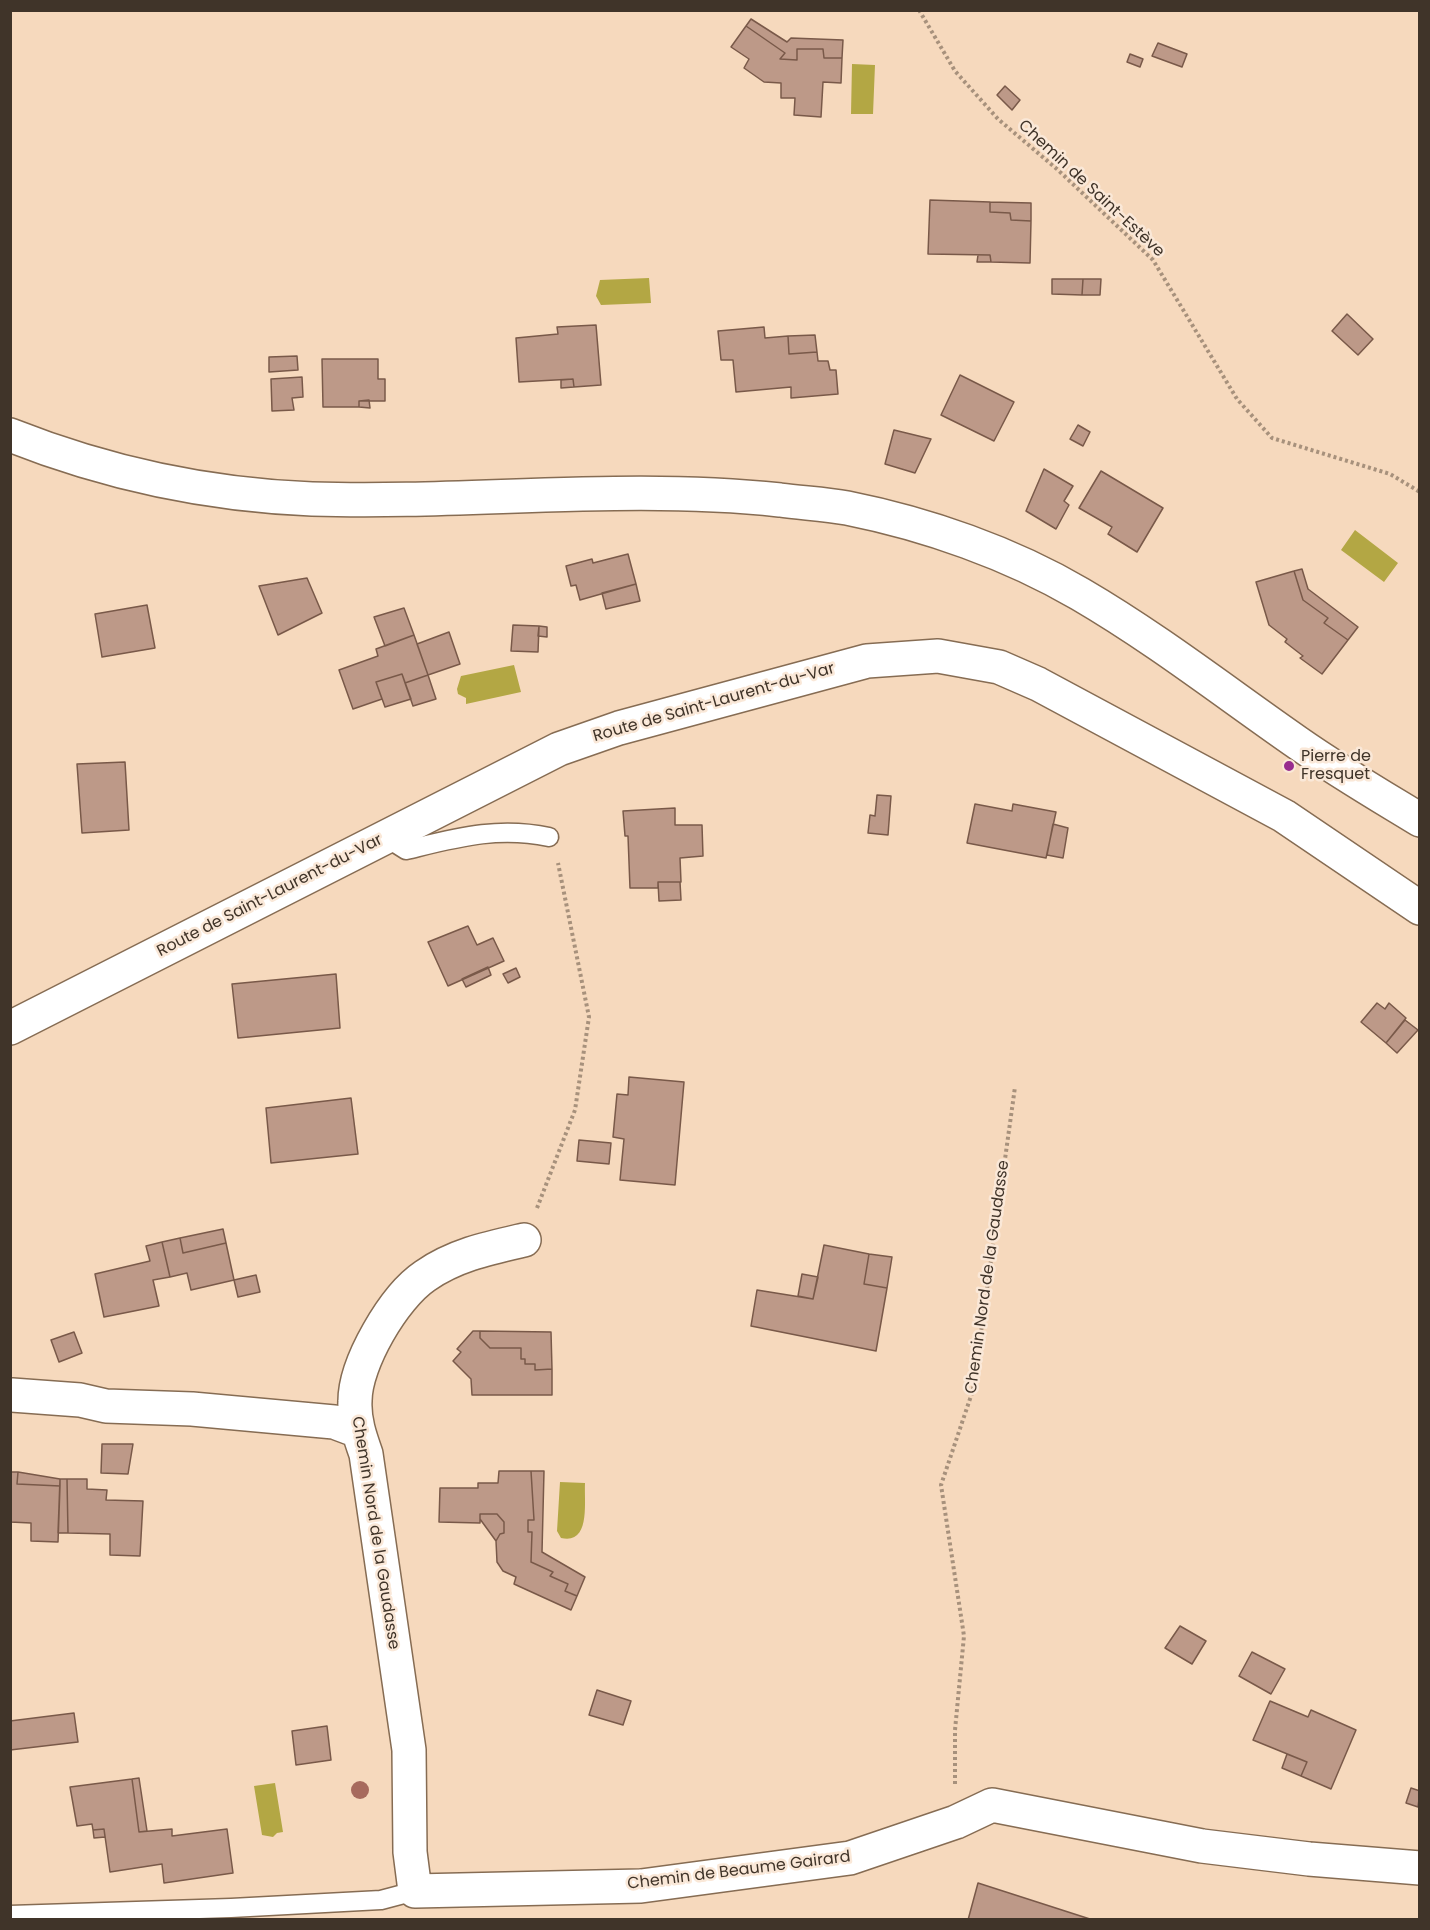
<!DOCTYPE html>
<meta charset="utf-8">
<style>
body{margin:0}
#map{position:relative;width:1430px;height:1930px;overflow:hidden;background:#f6d9bd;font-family:Poppins,sans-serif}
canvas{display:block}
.frame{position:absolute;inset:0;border:12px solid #403429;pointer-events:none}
</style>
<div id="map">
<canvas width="1430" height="1930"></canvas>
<div class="frame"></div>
</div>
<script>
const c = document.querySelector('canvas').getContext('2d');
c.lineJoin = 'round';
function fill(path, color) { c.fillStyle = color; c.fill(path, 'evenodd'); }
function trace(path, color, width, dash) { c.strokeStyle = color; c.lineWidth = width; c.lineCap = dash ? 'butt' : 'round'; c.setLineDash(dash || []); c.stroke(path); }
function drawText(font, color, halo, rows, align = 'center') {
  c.font = font + ' Poppins,sans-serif'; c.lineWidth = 5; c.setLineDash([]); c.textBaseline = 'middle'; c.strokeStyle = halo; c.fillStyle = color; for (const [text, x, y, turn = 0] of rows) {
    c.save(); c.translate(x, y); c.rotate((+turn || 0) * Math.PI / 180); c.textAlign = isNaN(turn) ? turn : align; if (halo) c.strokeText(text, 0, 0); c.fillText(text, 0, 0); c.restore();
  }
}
fill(new Path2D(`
 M852,64L875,65L873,114H851Z
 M649,278L651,303L601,305L596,296L600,280Z
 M1355,530L1398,563L1384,582L1341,550Z
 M514,665L521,692L466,704V698L458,694L457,689L461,676Z
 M560,1482L585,1483C584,1502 591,1545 561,1538L557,1531Z
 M275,1783L283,1832L277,1833L273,1837L262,1835L254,1786Z`), '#b3a744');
const building = new Path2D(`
 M751,19L787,42L791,38L843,40L842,58H824L823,49H797V60L780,59L785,53L746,26Z
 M746,26L785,53L780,59L797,60V49H823L824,58H842L841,83L823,82L821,117L794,115L795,98H781V83L764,82L744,68L749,59L731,47Z
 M1158,43L1187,54L1182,67L1152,56Z
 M1130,54L1143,59L1140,67L1127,62Z
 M1005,86L1020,100L1012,110L997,95Z
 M930,200L990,202V212L1010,213L1011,220L1031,221L1030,263L991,262L990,255L928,254Z
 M990,202L1031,203V221L1011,220L1010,213L990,212Z
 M978,255H990L991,262H977Z
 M1052,279H1083L1082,295L1052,294Z
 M1083,279H1101L1100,295H1082Z
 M1347,314L1373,339L1358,355L1332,331Z
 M596,325L601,385L574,387L573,379L519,382L516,338L558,334L557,327Z
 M764,327L765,338L788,336L789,354L817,352L818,361H828L830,370H836L838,394L791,398V387L736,392L733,360H721L718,331Z
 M815,335L817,352L789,354L788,336Z
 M297,356L298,370L269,372V357Z
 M322,359H378V379H385V401H359V407H323Z
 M960,375L1014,402L994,441L941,415Z
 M302,377L303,397L292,398L294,410L272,411L271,379Z
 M573,379L574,387L561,388V380Z
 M369,400L370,408L359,407V401Z
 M1078,425L1090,432L1083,446L1070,439Z
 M894,430L931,439L915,473L885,464Z
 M1044,469L1073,486L1064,501L1069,505L1056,529L1026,511Z
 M1101,471L1163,508L1137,552L1108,534L1112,527L1079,508Z
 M628,554L636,584L580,600L576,585L571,586L566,566L592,559L593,563Z
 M1302,569L1308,589L1358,627L1348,640L1324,623L1328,618L1303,600L1294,571Z
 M1294,571L1303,600L1328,618L1324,623L1348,640L1322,674L1300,658L1303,656L1285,642L1287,639L1269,625L1256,582Z
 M307,578L322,613L278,635L259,586Z
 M636,584L640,601L606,609L602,593Z
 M147,605L155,648L102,657L95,614Z
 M404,608L414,635L385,646L374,617Z
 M513,625L539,626L538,652L511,651Z
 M539,626L547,627V637L538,636Z
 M449,632L460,664L428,675L417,644Z
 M414,635L428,675L405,683L402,674L376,682L382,699L353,709L339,670L378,656L376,649Z
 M402,674L411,699L385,707L376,682Z
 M428,675L436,699L413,706L405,683Z
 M125,762L129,830L82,833L77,764Z
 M877,795L891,796L888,835L868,833L870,815L875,816Z
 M975,804L1012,811L1013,804L1056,812L1046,858L967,843Z
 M675,808V825H702L703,856L680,858L681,882H658V888H630L628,836H625L623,811Z
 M1053,824L1068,828L1063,858L1047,855Z
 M658,882H680L681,900L659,901Z
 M468,926L477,945L493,938L504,961L448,986L428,942Z
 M488,967L491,975L466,987L462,979Z
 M516,968L520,977L508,983L503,974Z
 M336,974L340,1028L238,1038L232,984Z
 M1377,1003L1385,1009L1389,1003L1406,1018L1386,1043L1361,1022Z
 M1405,1020L1418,1030L1397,1053L1386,1043Z
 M629,1077L684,1082L675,1185L620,1180L624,1139L613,1137L617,1094L628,1095Z
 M351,1098L358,1154L271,1163L266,1108Z
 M579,1140L611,1143L609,1164L577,1161Z
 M223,1229L226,1243L183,1253L180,1238Z
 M180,1238L183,1253L226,1243L234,1280L191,1290L187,1273L170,1277L162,1242Z
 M162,1242L170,1277L153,1280L159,1306L104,1317L95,1274L150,1261L146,1246Z
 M824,1245L869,1254L864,1284L887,1288L876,1351L751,1326L757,1290L813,1299Z
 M869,1254L892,1257L887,1288L864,1284Z
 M802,1274L818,1277L813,1299L798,1296Z
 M256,1275L260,1292L238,1297L234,1280Z
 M473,1331H480V1338L490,1348H521V1359H525V1364H535V1370L552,1369V1395H472L471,1379L453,1361L461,1352L457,1349Z
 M480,1331L551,1332L552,1369L535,1370V1364H525V1359H521V1348H490L480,1338Z
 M74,1332L82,1353L59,1362L51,1340Z
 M102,1444H133L128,1474L101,1473Z
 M499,1471H531L534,1520H528V1532H532L531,1562L553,1572L550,1576L568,1584L565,1591L577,1596L571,1610L514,1584L516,1577L503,1571L497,1562L496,1541L500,1534L504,1533V1522L497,1514H480V1523L439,1522L440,1488H478V1483H498Z
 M531,1471H544L542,1552L585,1577L577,1596L565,1591L568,1584L550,1576L553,1572L531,1562L532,1532H528V1520H534Z
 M10,1472H18L17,1484L60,1486L58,1542L31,1541V1523L10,1522Z
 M18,1472L60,1479V1486L17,1484Z
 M60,1479H67L68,1533H58Z
 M67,1479H87V1489L107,1490L106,1500L143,1501L140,1556L110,1555V1534L68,1533Z
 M480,1514H497L504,1522V1533L500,1534L496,1541L480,1519Z
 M1180,1626L1206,1641L1192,1664L1165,1648Z
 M1252,1652L1285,1669L1271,1694L1239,1676Z
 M597,1690L631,1701L623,1725L589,1715Z
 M1270,1701L1308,1717L1311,1710L1356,1730L1331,1789L1301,1776L1307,1762L1253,1740Z
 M74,1713L78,1742L10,1750V1721Z
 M327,1726L331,1760L296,1765L292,1731Z
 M1287,1754L1307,1762L1301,1776L1282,1768Z
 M139,1778L147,1831L139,1832L132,1779Z
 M132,1779L139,1832L172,1829V1836L227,1829L233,1873L164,1883L162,1864L110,1872L104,1829L93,1830L92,1824L77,1826L70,1787Z
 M1411,1788L1420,1791L1418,1807L1406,1803Z
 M104,1829L105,1837L94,1838L93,1830Z
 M978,1883L1093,1920H968Z`);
fill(building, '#bd9988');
trace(building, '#795949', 1.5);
const lane = new Path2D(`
 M387,838L406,850C456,838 497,826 549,837
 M10,1915L231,1908L381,1900L415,1891`);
const street = new Path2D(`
 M10,435C106,473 209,495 312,499C468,504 624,483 780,500C802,503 825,504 847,508C927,524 1010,553 1080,594C1157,639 1226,693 1298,743C1338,771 1379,795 1420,820
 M524,1240C489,1248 455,1255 425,1276C394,1297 355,1363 355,1401C354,1420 360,1437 366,1454L409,1750L410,1852L415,1891L641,1886L850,1858L956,1822L992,1805L1202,1846L1309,1859L1420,1868
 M12,1395L80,1400L106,1406L192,1409L334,1422L358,1431`);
const secondary = new Path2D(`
 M10,1028L559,749L619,728L867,661L938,656L999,667L1038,684L1284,816L1420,908`);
trace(lane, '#866c53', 21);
trace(street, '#866c53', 36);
trace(secondary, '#866c53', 36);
trace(new Path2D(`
 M919,10L955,71L998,119L1058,170L1153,260L1237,399L1272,438L1390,474L1420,492
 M537,1208L575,1110L589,1017L558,863
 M955,1784V1730L964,1636L941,1485L973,1390L1015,1087`), '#a7917c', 4, [3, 3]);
trace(lane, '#fff', 18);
trace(street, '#fff', 33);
trace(secondary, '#fff', 33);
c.fillStyle = '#a76a5d';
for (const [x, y] of [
 [360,1790]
]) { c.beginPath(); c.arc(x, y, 9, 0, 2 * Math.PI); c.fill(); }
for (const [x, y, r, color] of [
 [1289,766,6,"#982c8e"]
]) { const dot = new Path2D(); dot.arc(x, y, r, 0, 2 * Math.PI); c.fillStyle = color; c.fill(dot); trace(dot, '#fae8d8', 2); }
drawText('16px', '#403429', '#fae8d8', [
 ["Chemin de Saint-Estève",1091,189,43],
 ["Route de Saint-Laurent-du-Var",714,703,-16],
 ["Route de Saint-Laurent-du-Var",270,896,-27],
 ["Chemin Nord de la Gaudasse",988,1277,-82],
 ["Chemin Nord de la Gaudasse",375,1533,81],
 ["Chemin de Beaume Gairard",739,1871,-7]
]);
drawText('16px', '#403429', '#fae8d8', [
 ["Pierre de",1301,757],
 ["Fresquet",1301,775]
], 'left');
</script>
